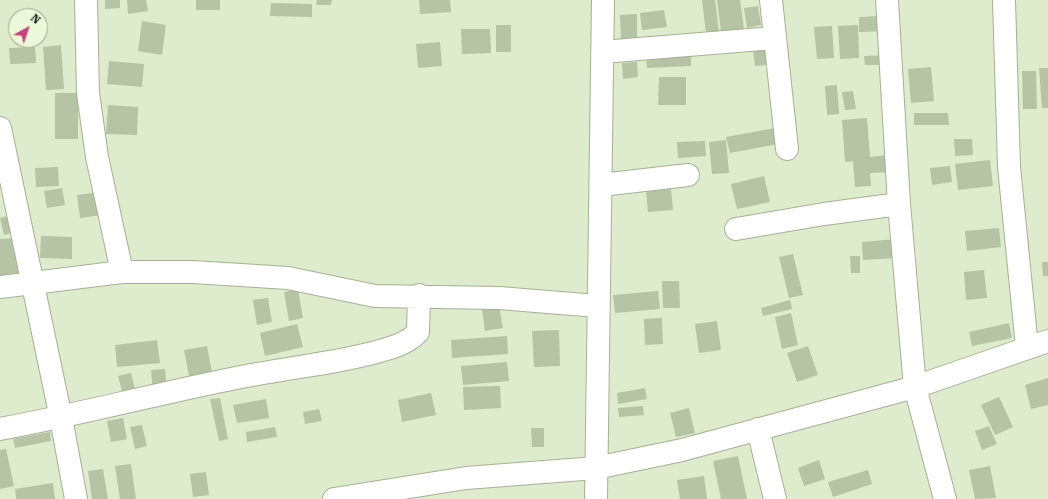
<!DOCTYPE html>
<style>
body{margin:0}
#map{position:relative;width:1048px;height:499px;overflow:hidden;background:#deebcc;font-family:"Roboto Serif",serif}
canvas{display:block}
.north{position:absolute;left:8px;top:8px;width:40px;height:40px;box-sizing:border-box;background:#ebf8d9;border:1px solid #9ba58e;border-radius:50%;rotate:40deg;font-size:11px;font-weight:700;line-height:16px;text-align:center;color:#24291d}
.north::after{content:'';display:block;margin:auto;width:14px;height:18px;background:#c9407d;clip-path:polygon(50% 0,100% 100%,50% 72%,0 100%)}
</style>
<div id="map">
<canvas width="1048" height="499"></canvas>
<div class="north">N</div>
</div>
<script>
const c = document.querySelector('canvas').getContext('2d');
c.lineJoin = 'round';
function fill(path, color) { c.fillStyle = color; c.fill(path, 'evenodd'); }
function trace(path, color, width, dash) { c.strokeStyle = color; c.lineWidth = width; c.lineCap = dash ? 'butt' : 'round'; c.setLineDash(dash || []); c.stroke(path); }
fill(new Path2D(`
 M105,0H120V8L105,9Z
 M127,0H146L148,11L128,14Z
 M196,0H220V10H196Z
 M317,0H332L331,5H316Z
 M419,0H450L451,12L420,14Z
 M702,0H715L719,32L706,34Z
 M717,0H740L745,36L722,39Z
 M271,3L312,4V17L270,16Z
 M758,6L761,25L747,28L744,8Z
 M664,10L667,27L642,30L640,13Z
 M637,14V45H621L620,15Z
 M882,16L883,31L859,32V17Z
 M142,21L166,25L162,55L138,51Z
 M496,25H511V52H496Z
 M858,25L859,58L840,59L838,26Z
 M832,26L834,58L817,59L814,27Z
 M461,29H490L491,53L462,54Z
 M440,42L442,66L418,68L416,44Z
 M61,45L64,89L46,90L43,47Z
 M35,47L36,63L10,64L9,48Z
 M766,49L767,65L755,66L753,50Z
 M691,53V66L647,68L646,55Z
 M885,55V65H865L864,56Z
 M109,61L144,64L142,87L107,84Z
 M637,62L638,77L623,79L622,63Z
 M931,67L934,101L911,103L908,69Z
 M1039,68H1048V108H1042Z
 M1022,71H1036L1037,109H1023Z
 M659,77H686V105H658Z
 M837,85L839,114L827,115L825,86Z
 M853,91L856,109L845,110L842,92Z
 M55,93H78V139H55Z
 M108,105L138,107L137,135L106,134Z
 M914,113H948L949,125H914Z
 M867,118L870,157L889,155L890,172L870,173L871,186L855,187L853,161L845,162L842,120Z
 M775,128L778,144L730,153L726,137Z
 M954,139H972L973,155L955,156Z
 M726,140L729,173L712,174L709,142Z
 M705,141L706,156L678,158L677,142Z
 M990,160L993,186L958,190L955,164Z
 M950,166L952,182L932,185L930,168Z
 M58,167L59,186L36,187L35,168Z
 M764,176L770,202L737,209L731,184Z
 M62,188L65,205L47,208L44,191Z
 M671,189L673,210L648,212L646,191Z
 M99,192L102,215L80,218L77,195Z
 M15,214L20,231L4,235L0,218Z
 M999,228L1001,247L967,251L965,231Z
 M41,236L72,237V259L40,258Z
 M19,238L22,275L0,277V239Z
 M896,239L898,258L863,260L862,242Z
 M793,254L803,295L789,298L779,257Z
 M850,256H860V273H851Z
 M1042,262H1048V276H1043Z
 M984,270L987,298L966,300L964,272Z
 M662,281H679L680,308H663Z
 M298,289L303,318L289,321L284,292Z
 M658,291L660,309L615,313L613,295Z
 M268,298L272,322L257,325L253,300Z
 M790,300L792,309L763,316L761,308Z
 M499,306L503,328L485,331L482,309Z
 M791,313L798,345L782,349L775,317Z
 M662,318L663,344L645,345L644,319Z
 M717,321L721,350L699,353L695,324Z
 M1009,323L1012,338L972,346L969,332Z
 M297,324L303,347L265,356L260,333Z
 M559,330L560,366L534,367L532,331Z
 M507,336L508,354L452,358L451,340Z
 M157,340L160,363L117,367L115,345Z
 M207,346L212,372L189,376L184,350Z
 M808,346L818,375L797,382L787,353Z
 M507,362L509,381L463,385L461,366Z
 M165,369L167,390L153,391L151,370Z
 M131,373L136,393L123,395L118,376Z
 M1048,378V405L1031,409L1025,385Z
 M500,386L501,408L464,410L463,387Z
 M645,388L647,399L618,404L617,393Z
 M431,393L436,415L402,422L398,400Z
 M999,397L1013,427L995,435L981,405Z
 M220,398L228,439L219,441L210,399Z
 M266,399L269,418L237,423L233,405Z
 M643,406L644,415L619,417L618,408Z
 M689,408L695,433L676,437L670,413Z
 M319,409L322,421L305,424L303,412Z
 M123,418L127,439L111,442L107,421Z
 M142,425L147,446L135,449L130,427Z
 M989,426L997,444L982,450L975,431Z
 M275,427L277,437L247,442L246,432Z
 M531,428H544V447H532Z
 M50,432L51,441L15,448L13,439Z
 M6,449L14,486L0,489V450Z
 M738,456L747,499H721L713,461Z
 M819,460L825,479L804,486L798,468Z
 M131,464L136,499H120L115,466Z
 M990,466L996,498L975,499L969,470Z
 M103,469L108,499H92L88,471Z
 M868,470L872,484L833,497L828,482Z
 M206,472L209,495L193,497L190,474Z
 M704,476L707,499H680L677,480Z
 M53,483L55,499H16L15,489Z`), '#b6c3a5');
const minor = new Path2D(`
 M86,0L88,93L97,157L122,272
 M771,0L787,149
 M887,0L899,204L915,387L945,499
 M1004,0L1009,167L1027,347
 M602,52L774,38
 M0,128L61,418L76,499
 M601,185L688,175
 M736,229L824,214L899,204
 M0,287L122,272H193L288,278L375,296L499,298L597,306
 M0,429C81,414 160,393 241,377C290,367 342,363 390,348C400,345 411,340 418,332L419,295
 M758,429L775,499
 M334,499L466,478L596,468L682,450L915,387L1048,341
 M596,499L603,0`);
trace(minor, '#a5b194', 24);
trace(minor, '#fff', 22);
</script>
